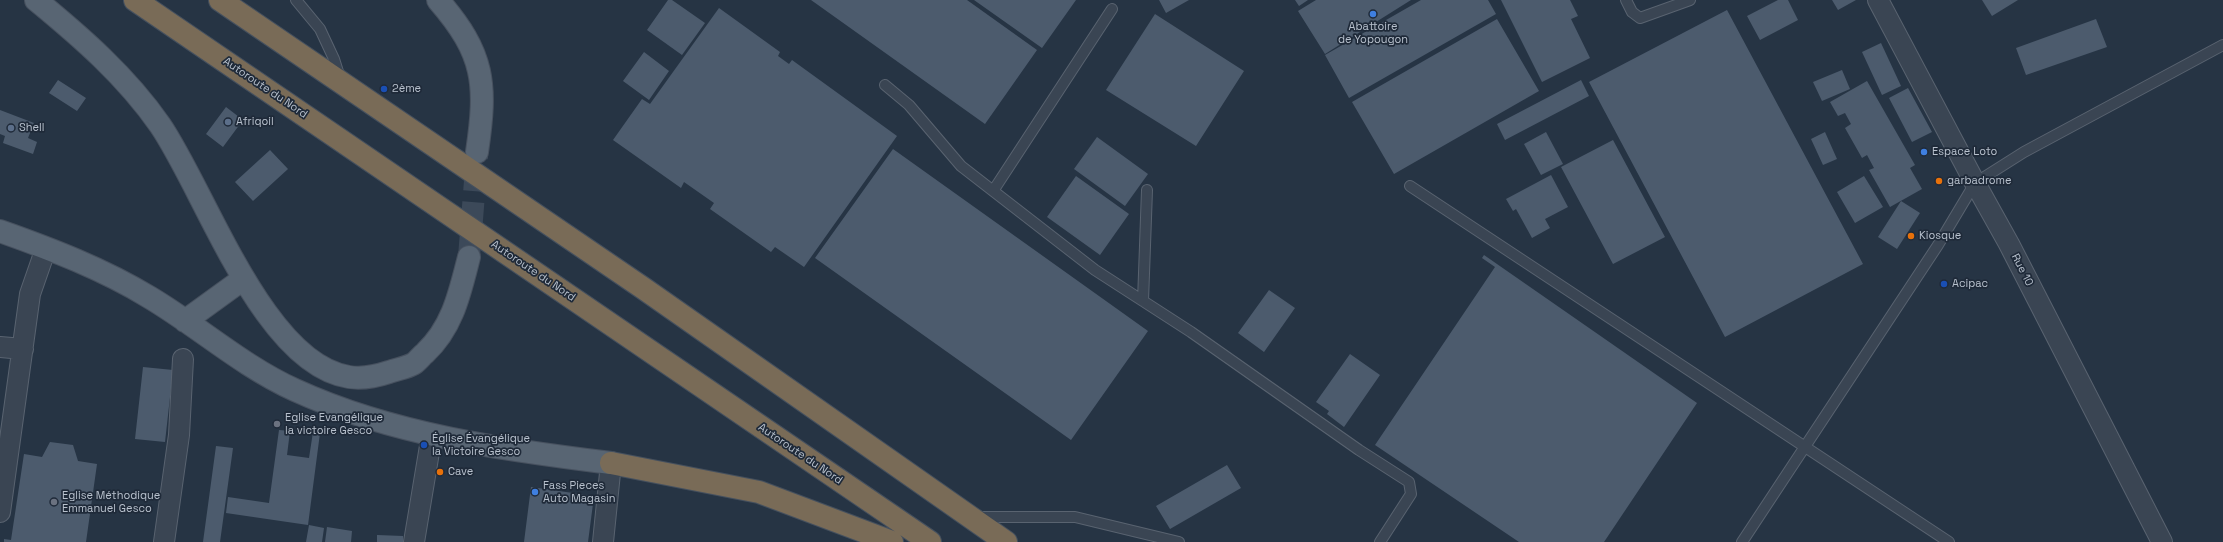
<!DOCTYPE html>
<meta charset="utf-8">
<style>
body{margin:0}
canvas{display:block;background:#263444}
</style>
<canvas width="2223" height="542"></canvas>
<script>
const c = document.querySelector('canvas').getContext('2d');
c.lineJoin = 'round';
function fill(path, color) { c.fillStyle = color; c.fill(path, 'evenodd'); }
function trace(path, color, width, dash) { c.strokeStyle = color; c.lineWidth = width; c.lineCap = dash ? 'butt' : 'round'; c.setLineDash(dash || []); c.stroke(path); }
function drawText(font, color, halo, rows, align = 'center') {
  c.font = font + ' "Space Grotesk",sans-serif'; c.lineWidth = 3.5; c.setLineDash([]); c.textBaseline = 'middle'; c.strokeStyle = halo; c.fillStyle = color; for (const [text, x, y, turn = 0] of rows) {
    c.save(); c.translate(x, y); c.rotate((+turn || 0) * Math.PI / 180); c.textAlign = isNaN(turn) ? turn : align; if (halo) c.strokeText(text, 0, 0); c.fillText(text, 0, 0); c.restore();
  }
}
fill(new Path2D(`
 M668,0H672L705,23L682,55L647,30Z
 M811,0H967L1037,50L985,124Z
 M974,0H1076L1042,48Z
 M1159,0H1189L1166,13Z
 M1295,0H1308L1299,6Z
 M1316,0H1411L1325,54L1298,11Z
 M1421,0H1488L1496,14L1349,98L1325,55Z
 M1501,0H1570L1578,16L1571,19L1590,58L1542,82Z
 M1778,0H1788L1798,20L1760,40L1747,16Z
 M1832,0H1856L1838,10Z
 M1982,0H2018L1992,16Z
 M719,8L780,52L778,56L789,64L792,60L897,136L804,267L775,247L771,252L710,209L714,203L684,182L681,188L613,140L642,99L650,104Z
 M1727,10L1863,264L1725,337L1589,82Z
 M1155,14L1244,71L1196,146L1106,90Z
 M1497,19L1539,91L1394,174L1352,102Z
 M2096,19L2107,47L2026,75L2016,48Z
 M1881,43L1901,86L1882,95L1862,52Z
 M644,52L669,71L649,100L623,81Z
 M1842,70L1850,89L1822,101L1813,82Z
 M58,80L86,98L77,111L49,93Z
 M1581,80L1589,96L1505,140L1497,124Z
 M1867,81L1915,165L1910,168L1922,189L1890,207L1869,170L1874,168L1867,155L1862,158L1845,128L1851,124L1845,113L1838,116L1830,102Z
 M1908,88L1932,132L1912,142L1889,98Z
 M226,107L243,120L223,147L206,134Z
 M0,110L34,123L28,138L37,142L33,154L3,143L5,136L0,134Z
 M1546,132L1563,164L1541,175L1524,144Z
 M1825,132L1837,159L1823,165L1811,139Z
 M1097,137L1148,174L1125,206L1074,169Z
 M1613,140L1665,237L1613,264L1561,167Z
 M893,149L1148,331L1071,440L815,258Z
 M270,150L288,169L253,201L235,182Z
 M1551,175L1568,207L1545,219L1550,228L1532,238L1516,209L1513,211L1506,199Z
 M1076,176L1129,214L1100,255L1047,217Z
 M1864,176L1883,207L1855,223L1837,192Z
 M1901,201L1920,213L1897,249L1878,237Z
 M1484,255L1697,403L1604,542H1519L1375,445L1495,267L1482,258Z
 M1269,290L1295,308L1264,352L1238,333Z
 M1350,354L1380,375L1344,427L1327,414L1329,411L1316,402Z
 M143,367L173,370L165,442L135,439Z
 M279,430L290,431L287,455L309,458L313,432L320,433L308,525L226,513L228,497L269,503Z
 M50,442L73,445L78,461L97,464L86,542H4V539L11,540L24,454L42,457Z
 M216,446L233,448L220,542H203Z
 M1227,465L1241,488L1170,529L1156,506Z
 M531,487L594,496L588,542H524Z
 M309,525L324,528L322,542H306Z
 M327,527L352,531L351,542H325Z
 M377,535L403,536V542H377Z`), '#4c5b6d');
trace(new Path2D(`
 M469,257L477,156`), '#3c4959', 22, [22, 11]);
const service = new Path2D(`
 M296,0L320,29L334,59L340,78
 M1626,0L1632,12L1640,18L1690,0
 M885,85L909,105L961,166L1095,270L1191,332L1359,450L1409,482L1411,494L1380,542
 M1410,186L1949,542
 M993,191L1112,9
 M1143,301L1147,190
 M976,517H1075L1179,542
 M1742,542L1938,245L1975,183L2024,152L2223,45`);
const minor = new Path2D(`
 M1878,0L1975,183L2009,244L2162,542
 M0,347L23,349
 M0,512L30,294L46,248
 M164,542L179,435L183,359
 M414,542L432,434
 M603,542L611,463`);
const primary = new Path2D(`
 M36,0C81,37 126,76 160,125C205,190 263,364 349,377C362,379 377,376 389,372C397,369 406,368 413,364C417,362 421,356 425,353C453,327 460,292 469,257
 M438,0C485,54 487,84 477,152
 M0,231C51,249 103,269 149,297C198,326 242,366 295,390C393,435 505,450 611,463
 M185,321L243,279`);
const motorway = new Path2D(`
 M135,0L930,542
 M220,0L643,288L1006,542
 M611,463L759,492L892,542`);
trace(service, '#596370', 12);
trace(minor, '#596370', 22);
trace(primary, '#47515f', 24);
trace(motorway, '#45505e', 24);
trace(service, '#3a4553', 10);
trace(minor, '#3a4553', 20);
trace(primary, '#586573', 22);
trace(motorway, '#796b57', 22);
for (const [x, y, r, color] of [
 [1373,14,4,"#3f7fe0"],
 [384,89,4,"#1a4fb4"],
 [228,122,4,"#5c6f8a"],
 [11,128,4,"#5c6f8a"],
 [1924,152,4,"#3f7fe0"],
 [1939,181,4,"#e8710a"],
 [1911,236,4,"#e8710a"],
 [1944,284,4,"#1a4fb4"],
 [277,424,4,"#6b7280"],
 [424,445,4,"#1a4fb4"],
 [440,472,4,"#e8710a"],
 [535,492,4,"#3f7fe0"],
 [54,502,4,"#6b7280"]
]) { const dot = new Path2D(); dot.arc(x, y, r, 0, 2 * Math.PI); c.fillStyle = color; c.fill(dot); trace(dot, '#1f2a39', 1.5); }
drawText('11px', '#b8c1cd', '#1f2a39', [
 ["Abattoire",1373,27,"center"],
 ["de Yopougon",1373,40,"center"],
 ["2ème",392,89],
 ["Afriqoil",236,122],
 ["Shell",19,128],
 ["Espace Loto",1932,152],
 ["garbadrome",1947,181],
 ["Kiosque",1919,236],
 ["Acipac",1952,284],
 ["Eglise Evangélique",285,418],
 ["la victoire Gesco",285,431],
 ["Église Évangélique",432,439],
 ["la Victoire Gesco",432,452],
 ["Cave",448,472],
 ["Fass Pieces",543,486],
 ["Auto Magasin",543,499],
 ["Eglise Méthodique",62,496],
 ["Emmanuel Gesco",62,509]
], 'left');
drawText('11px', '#b8c1cd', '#1f2a39', [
 ["Autoroute du Nord",265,88,34],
 ["Rue 10",2022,270,63],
 ["Autoroute du Nord",533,271,34],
 ["Autoroute du Nord",800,454,34]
]);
</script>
